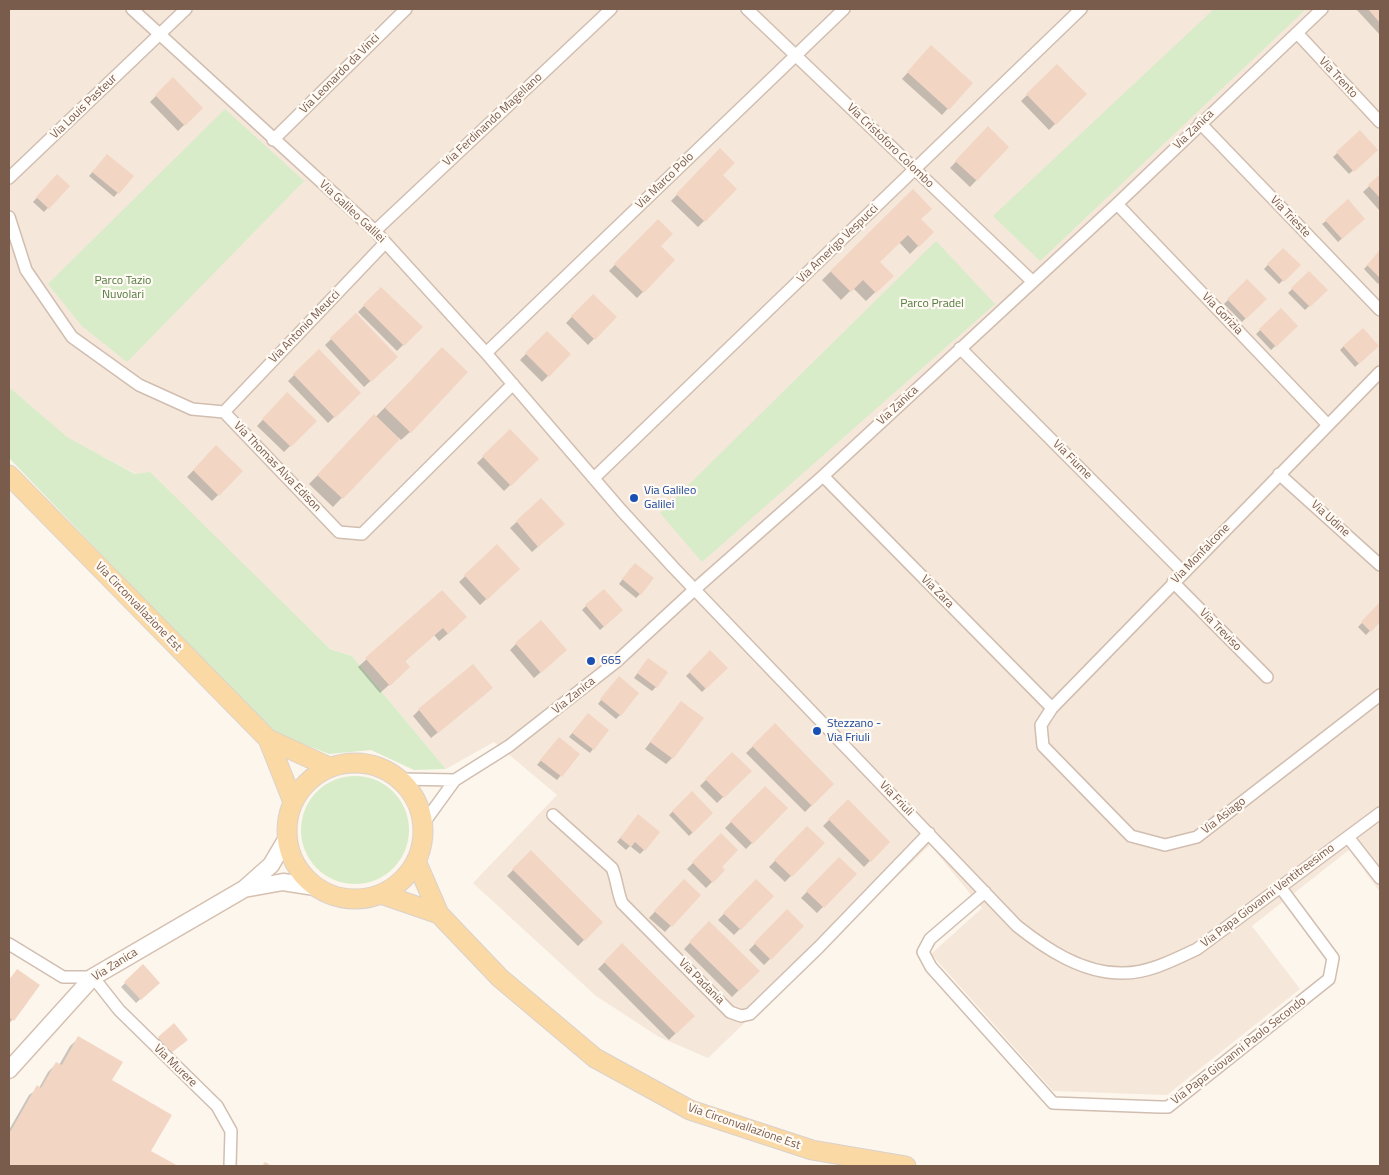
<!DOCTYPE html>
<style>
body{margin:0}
#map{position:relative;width:1389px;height:1175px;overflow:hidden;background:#fdf6ec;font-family:"Titillium Web",sans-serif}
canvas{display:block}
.frame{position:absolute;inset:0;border:10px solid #7a5c4d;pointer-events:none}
</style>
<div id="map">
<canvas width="1389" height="1175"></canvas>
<div class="frame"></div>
</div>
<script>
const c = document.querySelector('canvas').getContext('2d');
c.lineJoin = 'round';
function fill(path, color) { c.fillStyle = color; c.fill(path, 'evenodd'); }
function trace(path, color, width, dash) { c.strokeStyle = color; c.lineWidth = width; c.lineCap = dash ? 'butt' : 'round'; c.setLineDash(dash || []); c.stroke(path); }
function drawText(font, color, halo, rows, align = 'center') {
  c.font = font + ' "Titillium Web",sans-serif'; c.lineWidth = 4.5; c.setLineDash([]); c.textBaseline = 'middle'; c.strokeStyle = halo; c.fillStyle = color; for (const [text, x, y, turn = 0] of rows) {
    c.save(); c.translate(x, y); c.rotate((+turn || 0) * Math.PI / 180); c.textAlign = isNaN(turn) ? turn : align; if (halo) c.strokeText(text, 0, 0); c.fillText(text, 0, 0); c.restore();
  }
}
fill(new Path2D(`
 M9,9H1380V892L1349,850L1252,926L1300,989L1167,1095L1053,1091L931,954L982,908L930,845L708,1058L659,1037L596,996L473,883L557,795L494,742L446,769L352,656L330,649L136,474L66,437L9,387Z`), '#f5e8da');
fill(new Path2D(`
 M1214,9H1306L1040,261L993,216Z
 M225,109L304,181L127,362L82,326L48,284Z
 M936,241L995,304L702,562L660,513Z
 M9,387L67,437L135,474L150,472L330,649L352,656L446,769L414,770L371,750L329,754L272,732L9,458Z
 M301 830a54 54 0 1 1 108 0a54 54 0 1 1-108 0Z`), '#d8ecc9');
fill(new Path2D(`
 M1356,9H1380V35Z
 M925,53L971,83L942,115L902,79Z
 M1057,66L1085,94L1049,130L1021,101Z
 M173,79L201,108L178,131L150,102Z
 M1360,132L1376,150L1349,174L1333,157Z
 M982,134L1008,147L970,187L950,168Z
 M720,150L721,175L736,189L698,227L671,201Z
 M104,159L132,176L114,197L89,176Z
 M57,176L68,186L44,212L33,202Z
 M1380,176V208L1379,210L1363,192Z
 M913,191L920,219L932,232L910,254L899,242L878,262L892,276L866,301L853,288L841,300L822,280Z
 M658,221L659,246L674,260L637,298L609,271Z
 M1326,221L1359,223L1338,242L1322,224Z
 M1283,249L1299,265L1279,284L1264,269Z
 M1380,252V282L1378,284L1364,269Z
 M1309,273L1326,290L1305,310L1288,293Z
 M1247,281L1265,299L1242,322L1224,304Z
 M381,288L421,327L397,351L358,312Z
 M593,295L615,317L588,345L566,323Z
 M1281,310L1296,326L1271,350L1256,334Z
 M356,315L396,357L364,387L325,345Z
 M547,333L569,354L542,382L520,360Z
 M1344,346H1378L1355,367L1340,350Z
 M319,351L359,393L328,423L288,381Z
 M434,358L410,432L401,440L399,438L333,507L309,484Z
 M287,394L315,421L284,452L257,426Z
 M510,431L537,459L504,491L477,463Z
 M216,447L241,472L212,501L187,477Z
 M541,500L557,530L532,552L510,528Z
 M497,546L512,575L480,605L459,582Z
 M631,568L640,594L636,598L619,584Z
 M442,591L457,626L439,641L434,635L404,662L400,675L380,693L358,667Z
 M1380,604V620L1366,635L1358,627Z
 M586,606L618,614L600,630L582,610Z
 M516,644L559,656L534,678L510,650Z
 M710,652L726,668L702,692L686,676Z
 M645,663L656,687L652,691L634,678Z
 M615,682L620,715L616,719L598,704Z
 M485,694L431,738L413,716L419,710Z
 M681,702L672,758L666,764L645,749Z
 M584,719L593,749L590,753L569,737Z
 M775,725L833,784L805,812L746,753Z
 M555,743L578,754L557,780L537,765Z
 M732,753L750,771L717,803L700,786Z
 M765,788L786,808L746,849L725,828Z
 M692,793L712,813L689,836L669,815Z
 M848,801L888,842L864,867L823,826Z
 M635,820L644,850L640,854L630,846L626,850L617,842Z
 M807,828L823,843L785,882L769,867Z
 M721,835L720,867L724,870L706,888L687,869Z
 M531,852L602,922L578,946L507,876Z
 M839,859L855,874L817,913L801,898Z
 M756,881L772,896L734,935L718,920Z
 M678,887L699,895L665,932L649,918Z
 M787,911L803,926L764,965L749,950Z
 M709,923L758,971L732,997L684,949Z
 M622,945L693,1016L669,1040L598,969Z
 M143,966L158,983L136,1003L121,987Z
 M17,971L38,986L9,1024V980Z
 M174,1025L182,1043L167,1056L155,1042Z
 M79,1038L110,1081L149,1151L175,1166H9V1130L29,1095L39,1088L48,1072L56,1064L59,1065L70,1046Z`), '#0003');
fill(new Path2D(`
 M1368,9H1380V23Z
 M931,45L973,83L949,110L907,72Z
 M1057,64L1087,94L1056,125L1026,94Z
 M173,77L203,108L185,126L155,95Z
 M988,126L1009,147L977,181L955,161Z
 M1360,130L1378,150L1354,172L1336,152Z
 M720,148L735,163L723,175L737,189L705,222L676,194Z
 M107,154L134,176L119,194L92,172Z
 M57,174L70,186L49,209L36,197Z
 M1380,174V198L1368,185Z
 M913,189L932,209L921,219L934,232L919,247L908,235L880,262L894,276L876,293L863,280L851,292L830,271Z
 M1348,199L1365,219L1342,239L1325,220Z
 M658,219L673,234L661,246L675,260L644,293L614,264Z
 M1283,248L1301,265L1284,282L1267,264Z
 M1380,250V278L1367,265Z
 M1309,271L1328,290L1310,307L1291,288Z
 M1247,279L1267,299L1246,319L1227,299Z
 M381,287L423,327L404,346L363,305Z
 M593,294L617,317L595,340L571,316Z
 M1281,308L1298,326L1276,347L1259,329Z
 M356,313L398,357L371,382L330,338Z
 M1363,328L1379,346L1359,364L1343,346Z
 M547,331L571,354L549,377L525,353Z
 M442,347L468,372L411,433L385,408Z
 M319,349L361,393L335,418L293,374Z
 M287,392L317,421L291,447L262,419Z
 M374,414L400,439L343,499L317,475Z
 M510,429L539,459L511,486L482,456Z
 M216,445L243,471L219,496L193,470Z
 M541,498L565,524L538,547L516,521Z
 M497,544L520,569L487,600L464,575Z
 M635,563L654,578L641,595L622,579Z
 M604,589L623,610L604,627L585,605Z
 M442,590L467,617L448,634L443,628L405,661L410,667L390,686L365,658Z
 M1380,602V622L1371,632L1361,622Z
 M541,620L567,650L541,673L515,643Z
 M710,650L728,668L706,689L689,672Z
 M648,658L668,672L657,688L637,673Z
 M473,664L493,688L438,733L418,709Z
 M619,676L639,693L621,716L600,699Z
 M681,701L704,718L673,759L650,742Z
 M588,713L609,730L594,750L572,733Z
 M775,723L834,784L812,806L752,746Z
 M559,737L580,754L562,777L540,760Z
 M732,752L752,771L724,798L705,779Z
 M765,786L788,808L753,844L730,821Z
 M692,791L713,813L693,833L672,811Z
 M848,799L890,842L871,862L828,819Z
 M638,814L660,832L645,851L635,842L631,847L620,838Z
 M807,826L825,843L792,877L774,860Z
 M721,833L738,850L722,867L725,870L713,883L692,862Z
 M531,850L603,922L585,941L512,869Z
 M839,857L857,874L824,908L806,891Z
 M684,879L701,895L672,927L654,911Z
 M756,879L774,896L741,930L723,913Z
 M787,909L804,926L771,960L754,943Z
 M709,921L760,971L739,991L689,942Z
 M622,943L695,1016L676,1034L604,962Z
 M143,964L160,983L141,1000L124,982Z
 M17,969L40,985L14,1021L9,1017V980Z
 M174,1023L188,1040L171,1053L158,1037Z
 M78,1036L123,1062L112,1080L172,1115L151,1151L178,1166H9V1134L37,1085L41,1088L56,1062L62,1065Z
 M265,1162L272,1166H262Z`), '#f3d5c3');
const street = new Path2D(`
 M132,9L375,231L486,353L621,510L673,567L1017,926C1046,949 1082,973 1121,973C1147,974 1174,960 1197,949L1380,813
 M747,9L1033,282
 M1297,33L1380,122
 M1200,123L1380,310
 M273,140L406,9
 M9,178L186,9
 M1117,204L1328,425
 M9,217L26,270L72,337L139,385L192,409L224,412L339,532L362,534L513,384
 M375,231L611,9
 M960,348L1183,572
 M486,353L844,9
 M1380,372L1052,708L1041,725L1043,746L1131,836L1165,845L1197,837L1380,695
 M224,412L385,243
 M1279,474L1380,565
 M823,476L1052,708
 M594,478L1081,9
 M1173,582L1267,677
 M400,779L455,780
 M553,815L612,868C617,880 617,891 622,903L730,1012L741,1016L750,1014L819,947L929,833
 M423,824L455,780L509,746L616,662L694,590L823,476L1117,204L1322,9
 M1348,837L1380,878
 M985,892L930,939L923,952L931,967L1053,1103L1160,1107H1168L1329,979L1333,958L1281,888
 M9,944L63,977H93L119,1010L217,1106L231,1131L230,1166`);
const secondary = new Path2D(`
 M244,889L283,882L315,887
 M9,1070L93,977L244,889L271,865L287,838`);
const primary = new Path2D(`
 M9,475L268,739L329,767
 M268,739L293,802
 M287 831a68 68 0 1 1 136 0a68 68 0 1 1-136 0Z
 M416,861L439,914L500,978L595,1058L690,1110L812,1150L906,1166
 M381,894L439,914`);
trace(street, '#d1beb0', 14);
trace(secondary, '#d6c0b0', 19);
trace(primary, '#dad1cd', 21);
trace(street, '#fff', 11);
trace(secondary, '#fff', 16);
trace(primary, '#fbd9a5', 19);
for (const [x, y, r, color] of [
 [634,498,5,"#1a4fb4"],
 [591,661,5,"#1a4fb4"],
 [817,731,5,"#1a4fb4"]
]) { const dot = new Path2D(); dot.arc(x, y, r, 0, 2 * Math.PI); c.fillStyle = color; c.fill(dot); trace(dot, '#fffaf3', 2); }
drawText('12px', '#7a5c4d', '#fffaf3', [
 ["Via Leonardo da Vinci",340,74,-45],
 ["Via Trento",1338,78,47],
 ["Via Louis Pasteur",84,107,-44],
 ["Via Ferdinando Magellano",493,120,-43],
 ["Via Zanica",1194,130,-44],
 ["Via Cristoforo Colombo",890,146,44],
 ["Via Marco Polo",665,181,-44],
 ["Via Galileo Galilei",352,212,43],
 ["Via Trieste",1290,217,46],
 ["Via Amerigo Vespucci",838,244,-44],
 ["Via Gorizia",1222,314,46],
 ["Via Antonio Meucci",305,327,-46],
 ["Via Zanica",898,406,-43],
 ["Via Fiume",1072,460,45],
 ["Via Thomas Alva Edison",277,467,46],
 ["Via Udine",1330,519,42],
 ["Via Monfalcone",1201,554,-46],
 ["Via Zara",937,592,45],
 ["Via Circonvallazione Est",138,607,46],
 ["Via Treviso",1220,630,45],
 ["Via Zanica",574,696,-39],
 ["Via Friuli",896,799,46],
 ["Via Asiago",1224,816,-38],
 ["Via Papa Giovanni Ventitreesimo",1268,896,-37],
 ["Via Zanica",115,965,-32],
 ["Via Padania",701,982,45],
 ["Via Papa Giovanni Paolo Secondo",1239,1051,-38],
 ["Via Murere",175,1066,44],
 ["Via Circonvallazione Est",744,1127,19]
]);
drawText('12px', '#537a41', '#fffaf3', [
 ["Parco Tazio",123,281],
 ["Nuvolari",123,295],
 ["Parco Pradel",932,304]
]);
drawText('12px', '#164399', '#fffaf3', [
 ["Via Galileo",644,491],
 ["Galilei",644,505],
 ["665",601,661],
 ["Stezzano -",827,724],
 ["Via Friuli",827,738]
], 'left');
</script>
